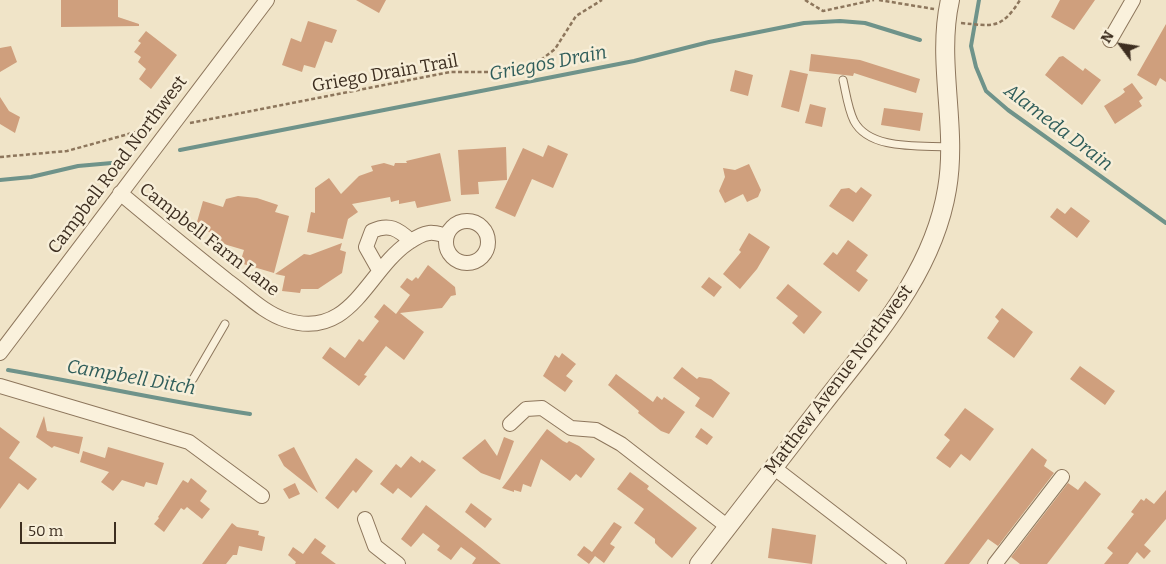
<!DOCTYPE html>
<style>
body{margin:0}
#map{position:relative;width:1166px;height:564px;overflow:hidden;background:#f0e4c8;font-family:Bitter,serif}
canvas{display:block}
.north{position:absolute;left:1096px;top:20px;width:50px;height:50px;-webkit-text-stroke:4px #f7eed8;paint-order:stroke;rotate:301deg;font-size:14px;font-weight:700;line-height:20px;text-align:center;color:#3d2e20}
.north::after{content:'';display:block;margin:auto;width:18px;height:22px;background:#3d2e20;clip-path:polygon(50% 0,100% 100%,50% 72%,0 100%)}
.scale{position:absolute;left:20px;top:522px;width:96px;height:22px;box-sizing:border-box;border:2px solid #3d2e20;border-top:0;padding-left:6px;font-size:15px;line-height:18px;white-space:nowrap;color:#3d2e20;-webkit-text-stroke:4px #f7eed8;paint-order:stroke}
</style>
<div id="map">
<canvas width="1166" height="564"></canvas>
<div class="north">N</div>
<div class="scale">50 m</div>
</div>
<script>
const c = document.querySelector('canvas').getContext('2d');
c.lineJoin = 'round';
function trace(path, color, width, dash) { c.strokeStyle = color; c.lineWidth = width; c.lineCap = dash ? 'butt' : 'round'; c.setLineDash(dash || []); c.stroke(path); }
function fill(path, color) { c.fillStyle = color; c.fill(path, 'evenodd'); }
function drawText(font, color, halo, rows, align = 'center') {
  c.font = font + ' Bitter,serif'; c.lineWidth = 5; c.setLineDash([]); c.textBaseline = 'middle'; c.strokeStyle = halo; c.fillStyle = color; for (const [text, x, y, turn = 0] of rows) {
    c.save(); c.translate(x, y); c.rotate((+turn || 0) * Math.PI / 180); c.textAlign = isNaN(turn) ? turn : align; if (halo) c.strokeText(text, 0, 0); c.fillText(text, 0, 0); c.restore();
  }
}
trace(new Path2D(`
 M979,0L971,46L976,67L986,91L1008,110L1166,223
 M180,150L634,61L709,42L804,23L840,21L865,23L920,40
 M0,180L31,177L78,166L123,162
 M8,370C89,384 169,402 250,414`), '#6f938a', 4);
fill(new Path2D(`
 M61,0H118V17L139,24V26L61,27Z
 M356,0H386L379,13Z
 M1060,0H1095L1074,30L1051,17Z
 M308,21L337,30L332,43L325,41L315,68L304,65L302,72L282,65L291,38L301,42Z
 M1166,24V82L1160,78L1156,86L1137,75Z
 M146,31L177,55L151,89L139,79L146,69L138,62L141,57L134,52L141,43L138,41Z
 M11,46L17,62L0,72V48Z
 M811,54L860,60L920,79L916,93L854,73L853,76L809,71Z
 M1063,56L1083,71L1085,68L1101,80L1082,105L1045,75L1059,57Z
 M735,70L753,75L748,96L730,91Z
 M790,70L808,74L799,112L781,107Z
 M1132,83L1143,98L1139,101L1142,106L1115,124L1104,106L1120,96L1125,92L1123,89Z
 M0,97L9,111L20,117L15,133L0,124Z
 M810,104L826,108L822,127L805,123Z
 M884,108L923,113L920,131L881,125Z
 M548,145L568,154L553,188L532,179L515,217L495,208L523,148L543,157Z
 M506,147L507,180L478,182L479,194L461,195L458,150Z
 M440,153L451,201L417,208L415,201L399,204V200L391,202L390,197L352,204L358,212L348,219L343,239L307,232L311,212L315,213V188L329,178L341,194L359,176L373,171L371,166L384,163L394,166L395,163H407L406,161Z
 M749,164L761,190L758,197L747,202L743,194L725,203L719,191L725,177L723,168L735,170Z
 M861,187L872,195L853,222L829,206L841,189L849,188L856,193Z
 M238,196L257,198L278,205L275,212L289,216L274,273L240,263L244,250L217,242L219,236L206,231L205,227L197,222L203,201L223,207L226,199Z
 M1071,207L1090,221L1077,238L1050,217L1057,208L1065,214Z
 M749,233L770,247L757,269L740,289L723,274L741,252L739,250Z
 M848,240L868,255L856,271L868,280L859,292L823,264L833,252L837,255Z
 M342,243L340,250L346,252L342,273L318,289H301L300,293L282,291L285,276L275,274L304,254L310,255Z
 M428,265L455,287L456,295L451,296L442,308L400,313L424,332L404,360L386,346L364,375L367,376L359,386L322,358L330,347L345,358L359,339L363,342L379,321L374,317L384,304L396,314L410,295L400,287L407,278L412,281L416,277L418,279Z
 M709,277L722,287L714,297L701,287Z
 M788,284L822,312L804,334L792,323L798,316L776,298Z
 M1002,308L1033,332L1014,358L987,338L999,321L995,317Z
 M562,353L576,364L566,376L573,381L565,392L543,376L555,355L559,358Z
 M1080,366L1115,391L1105,405L1070,379Z
 M682,367L697,379L699,377L711,379L730,393L713,418L695,406L700,398L673,378Z
 M616,374L653,402L657,396L662,400L664,397L685,412L669,434L661,431L638,413L639,411L608,385Z
 M965,408L994,429L970,461L961,454L950,468L936,458L950,440L944,435Z
 M44,416L47,431L83,437L79,454L54,446L52,448L36,437Z
 M0,427L20,442L9,458L37,479L28,490L19,483L0,509Z
 M701,428L713,437L707,445L695,437Z
 M547,429L563,441L567,443L569,441L579,446L595,459L581,478L576,474L570,481L541,459L531,487L523,484L521,492L514,490V492L502,488Z
 M504,437L514,441L500,480L481,473L462,458L485,439L497,456Z
 M108,447L164,463L157,485L146,482L144,487L122,480L113,491L101,482L109,472L80,462L83,451L105,458Z
 M294,447L318,493L284,466L278,455Z
 M1032,448L1047,460L1044,466L1054,473L998,546L988,539L969,564H944Z
 M411,456L420,463L422,460L436,470L411,498L398,488L393,494L380,484L396,464L401,468Z
 M356,458L373,471L356,493L353,490L338,509L325,498Z
 M630,472L649,486L647,489L697,528L672,558L660,548L655,543V539L634,523L644,509L617,489Z
 M191,478L207,491L200,501L210,509L202,519L187,507L184,510L181,508L164,532L154,524L159,518L158,517L183,480L188,483Z
 M1085,481L1101,494L1047,564H1020L1011,557L1068,483L1078,490Z
 M295,483L300,494L289,499L283,489Z
 M1166,490V519L1144,545L1151,551L1144,559L1137,552L1128,564H1104L1113,553L1107,548L1134,514L1131,512L1141,499L1144,501L1146,498L1154,504Z
 M471,503L492,519L485,528L465,512Z
 M426,505L480,547L501,564H472L476,558L461,547L451,560L437,550L440,546L423,533L411,547L401,539Z
 M614,522L622,527L610,544L615,547L604,563L595,556L589,564L577,555L584,546L592,552Z
 M232,523L237,527L259,531L258,535L265,537L262,551L239,546L237,555H233L226,564H202Z
 M772,528L816,535L812,564L768,558Z
 M315,538L326,546L321,553L336,564H295L296,562L288,555L293,547L303,554Z`), '#cf9f7d');
const service = new Path2D(`
 M843,80C846,93 848,109 854,121C870,151 921,145 950,147
 M193,379L225,324`);
const minor = new Path2D(`
 M1110,40L1133,0
 M120,193C156,223 192,253 229,282C247,295 264,313 286,320C351,341 367,271 408,243C415,238 421,234 429,233C435,232 442,235 447,236
 M446 242a21 21 0 1 1 42 0a21 21 0 1 1-42 0Z
 M379,270L366,247L372,231C389,223 398,229 411,241
 M0,353L267,0
 M0,386L189,442L262,496
 M510,424L526,409L542,408L571,428L596,430L621,444L728,527
 M773,467L899,564
 M365,519L375,546L398,564
 M995,564L1062,477`);
const tertiary = new Path2D(`
 M699,564C740,511 781,458 822,405C873,339 933,274 947,189C958,126 936,62 950,0`);
trace(service, '#8d765c', 9);
trace(minor, '#8d765c', 16);
trace(tertiary, '#8d765c', 20);
trace(new Path2D(`
 M805,0L823,11L874,0
 M879,0L934,9
 M961,23C993,26 1001,30 1020,0
 M190,123L450,72H497L526,65L542,59L555,49L576,16L602,0
 M0,157L67,151L154,127`), '#8d765c', 2.5, [4, 2.5]);
trace(service, '#faf1dc', 7);
trace(minor, '#faf1dc', 14);
trace(tertiary, '#faf1dc', 18);
drawText('18px', '#3d2e20', '#f7eed8', [
 ["Griego Drain Trail",385,74,-10],
 ["Campbell Road Northwest",118,165,-53],
 ["Campbell Farm Lane",209,240,38],
 ["Matthew Avenue Northwest",839,380,-53]
]);
drawText('italic 19px', '#2f5d5a', '#f7eed8', [
 ["Griegos Drain",548,64,-11],
 ["Alameda Drain",1058,128,37],
 ["Campbell Ditch",131,378,10]
]);
</script>
